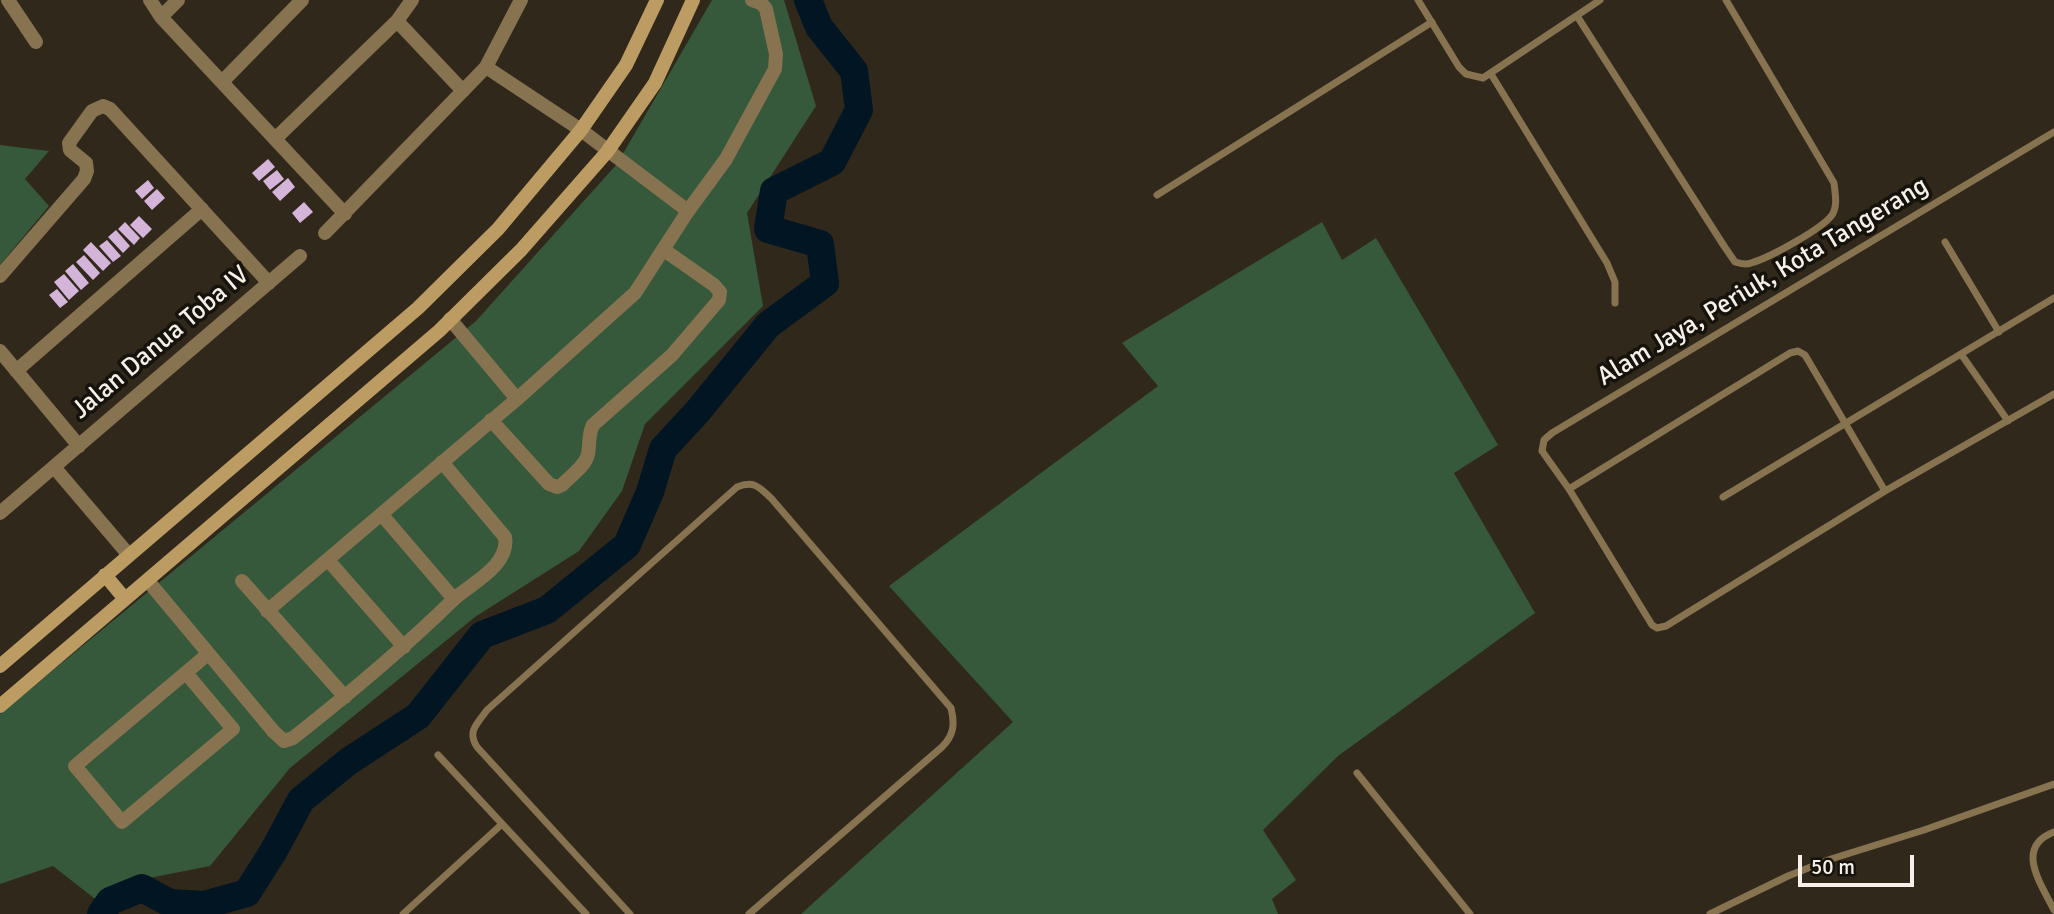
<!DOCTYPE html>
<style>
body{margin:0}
#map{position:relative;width:2054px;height:914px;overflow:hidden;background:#31281c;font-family:Signika,sans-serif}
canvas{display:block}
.scale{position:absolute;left:1798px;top:855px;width:116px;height:32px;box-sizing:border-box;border:4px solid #f6f0e8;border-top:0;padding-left:9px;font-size:21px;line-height:24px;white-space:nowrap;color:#f6f0e8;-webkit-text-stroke:5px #16120c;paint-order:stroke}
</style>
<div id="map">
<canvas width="2054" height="914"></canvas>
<div class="scale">50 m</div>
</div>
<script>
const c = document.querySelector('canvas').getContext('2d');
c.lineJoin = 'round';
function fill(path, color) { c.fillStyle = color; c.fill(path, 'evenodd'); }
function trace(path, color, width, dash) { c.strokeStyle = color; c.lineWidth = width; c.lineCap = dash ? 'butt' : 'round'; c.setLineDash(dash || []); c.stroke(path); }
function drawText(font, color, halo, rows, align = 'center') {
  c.font = font + ' Signika,sans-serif'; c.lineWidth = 7; c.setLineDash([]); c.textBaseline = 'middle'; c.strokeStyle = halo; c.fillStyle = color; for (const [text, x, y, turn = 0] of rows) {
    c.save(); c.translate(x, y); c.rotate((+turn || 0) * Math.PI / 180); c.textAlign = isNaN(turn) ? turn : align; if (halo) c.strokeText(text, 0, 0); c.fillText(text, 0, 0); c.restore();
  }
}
fill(new Path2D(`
 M712,0H784L816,106L747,213L763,306L645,424L622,491L579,551L475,617L290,768L210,866L119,884L99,902L53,866L0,884V714L476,321L617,164Z
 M0,145L49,151L25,179L49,206L0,265Z
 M1322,222L1342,260L1376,238L1498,445L1454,473L1535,613L1338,756L1263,830L1296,880L1272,899L1278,914H801L1013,722L889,586L1158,386L1122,343Z`), '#36583b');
trace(new Path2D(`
 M101,914L110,901L142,888L170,903L204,905L247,893L273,852L301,800L349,761L418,716L482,635L547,610L627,545L650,492L663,449L698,411L768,325L825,283L820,244L768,229L774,191L832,162L859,110L854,71L819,27L808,0`), '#021522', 28);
fill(new Path2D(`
 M268,159L275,167L259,181L252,173Z
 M277,170L284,179L270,190L263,181Z
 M288,178L295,187L280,201L272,192Z
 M148,180L154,188L142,199L135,191Z
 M157,189L165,198L152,210L144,201Z
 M304,202L313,212L300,223L292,213Z
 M139,216L152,229L143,238L130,225Z
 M125,222L140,238L134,245L118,229Z
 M116,230L130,246L123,253L108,237Z
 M107,240L121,256L113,262L99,246Z
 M91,242L111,263L103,271L83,250Z
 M84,255L100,273L93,280L76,262Z
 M73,264L89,283L81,290L65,271Z
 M64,274L79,291L69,300L54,282Z
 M57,289L68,302L60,308L49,295Z`), '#d5b4da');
trace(new Path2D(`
 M1418,0L1459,67L1466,74L1483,78L1600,0
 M1577,16L1724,246L1735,262C1741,264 1746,265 1751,263C1769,258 1822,229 1832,215C1838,206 1835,193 1834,183L1726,0
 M1491,74L1607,263L1615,282V303
 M1157,195L1432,22
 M1945,242L1999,332
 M1961,354L2008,421
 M1569,489L1542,451L1544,440L1552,433L2054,132
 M1885,491L1805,355L1798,351L1790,353L1569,489L1652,625L1657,628L1666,626L1885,491L2054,394
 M1723,497L2054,298
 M438,755L586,914
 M1357,773L1470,914
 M2054,832C2014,847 2041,884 2054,910
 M403,914L502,824
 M630,914L477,747C467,731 477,724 487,710L737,487C754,480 759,487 771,498L951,708C955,724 954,735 942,747L749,914
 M1710,914L1788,876L1831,859L1924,830L2054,784`), '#877350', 7);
trace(new Path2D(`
 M8,0L36,42
 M150,0L161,17L345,214
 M161,17L178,0
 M397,21L463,91
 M486,67L581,130L688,211
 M222,82L302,0
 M275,139L397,21L412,0
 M325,233L486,67L521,0
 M0,276L84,179L87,171L86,163L70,150L69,143L92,111L103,106L110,109L269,283
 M0,351L79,446
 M16,371L202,209
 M517,399L635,293L688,211L726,159L775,69L776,54L766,9L761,3L752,0
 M491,420L549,484L557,487L562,485C570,476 586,466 588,454C590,444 588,434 593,425L672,355L719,300L720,292L714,285L664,250
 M54,467L128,554
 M0,513L300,256
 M382,515L454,599C472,583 510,565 505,537L442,462
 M328,560L404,647
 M148,581L274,732L284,741L293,738C349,694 403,649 454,599
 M242,581L345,697
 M267,611L517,399L450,319
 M186,673L233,729L122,822L75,766L208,654`), '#877350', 14);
trace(new Path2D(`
 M105,575L125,599
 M0,666L418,308L498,229L581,130L626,65L657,0
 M0,706L439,331L521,250L607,152L655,83L693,0`), '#bd9c63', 14);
drawText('26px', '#f6f0e8', '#16120c', [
 ["Alam Jaya, Periuk, Kota Tangerang",1763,282,-31],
 ["Jalan Danua Toba IV",161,343,-40]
]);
</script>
